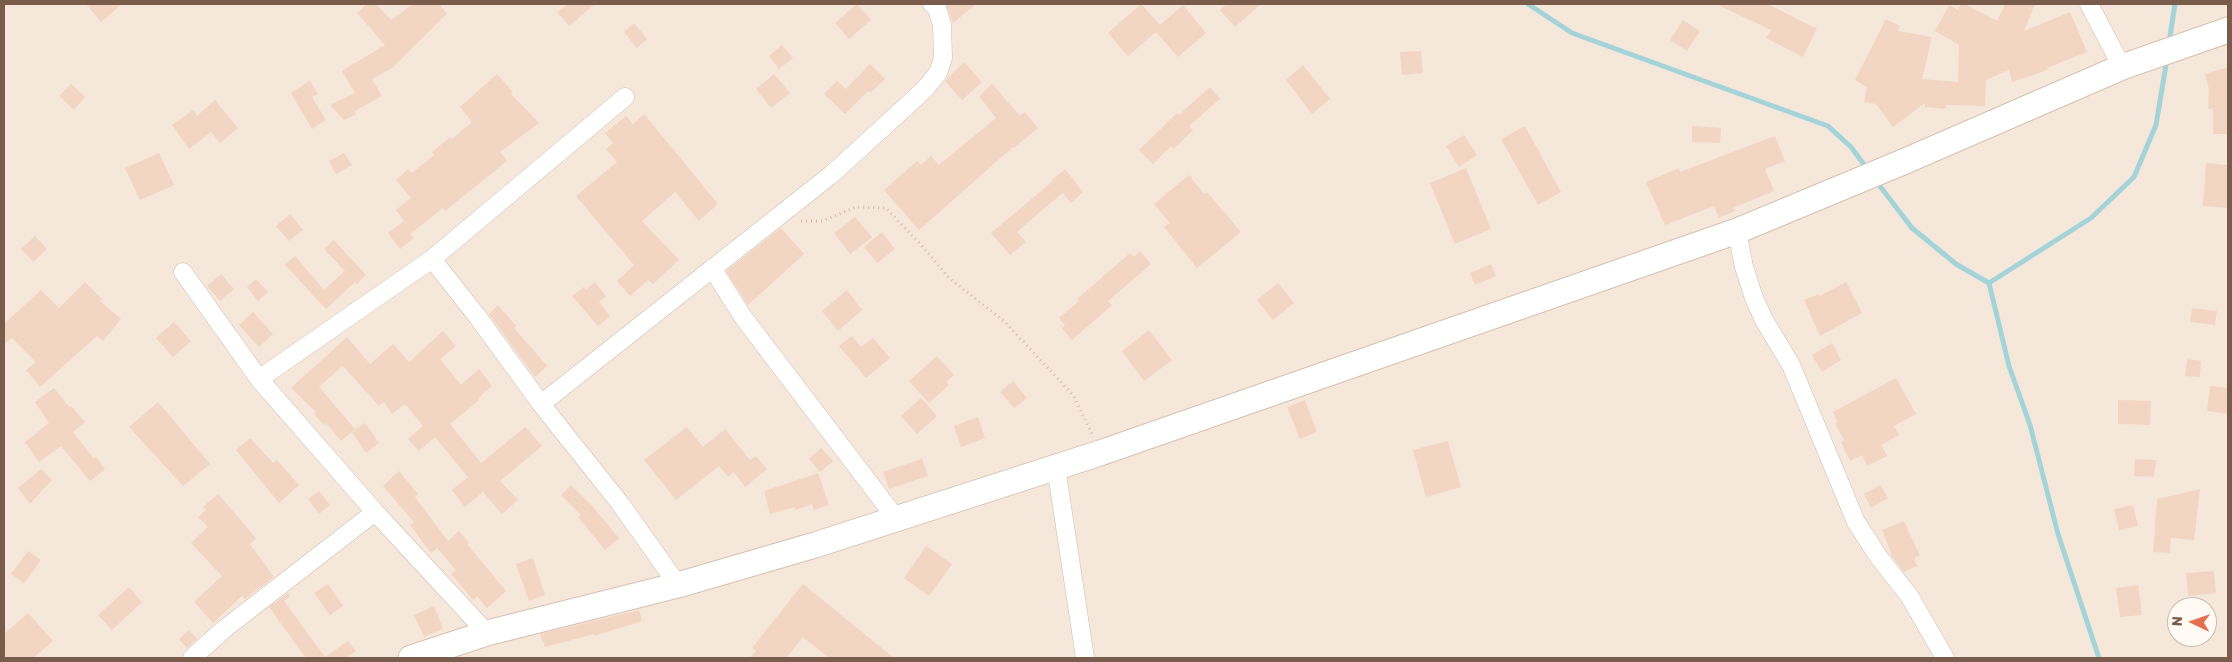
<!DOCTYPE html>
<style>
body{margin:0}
#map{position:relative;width:2232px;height:662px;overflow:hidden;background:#fdf6ec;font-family:Rubik,sans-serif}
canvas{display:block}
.frame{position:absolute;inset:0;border:5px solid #7a5c4d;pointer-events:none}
.north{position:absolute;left:2167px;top:597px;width:50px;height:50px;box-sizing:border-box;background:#fffaf3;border:1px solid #cabbb1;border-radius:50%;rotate:273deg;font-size:14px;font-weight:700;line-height:20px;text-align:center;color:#7a5c4d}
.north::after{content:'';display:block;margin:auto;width:18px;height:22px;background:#e76f51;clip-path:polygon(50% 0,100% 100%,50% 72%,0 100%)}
</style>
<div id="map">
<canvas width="2232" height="662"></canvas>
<div class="frame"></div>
<div class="north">N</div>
</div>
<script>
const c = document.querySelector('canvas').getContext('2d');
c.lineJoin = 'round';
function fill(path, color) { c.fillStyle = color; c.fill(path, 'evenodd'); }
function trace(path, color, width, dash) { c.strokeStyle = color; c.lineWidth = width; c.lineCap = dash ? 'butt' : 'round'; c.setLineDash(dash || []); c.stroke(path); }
fill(new Path2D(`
 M4,4H2228V658H4ZM2177,607H2207V637H2177Z`), '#f5e8da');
trace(new Path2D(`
 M1528,4L1572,33L1828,126L1851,147L1868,170
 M2169,43L2175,4
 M1876,181L1912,228L1956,264L1989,283
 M2099,658L2058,534L2030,425L2009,366L1989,283L2091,218L2134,177L2156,125L2167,59`), '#a5d3da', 5);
fill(new Path2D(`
 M86,4H122L101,22Z
 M367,4H376L391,20L413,4H439L447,14L392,68L372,79L382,96L355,111L356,114L344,120L330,105L355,93L342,71L385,45L357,13Z
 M568,4H595L569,26L557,12Z
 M857,4L871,20L849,39L835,23Z
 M946,4H976L953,23Z
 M1141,4L1160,25L1183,5L1206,33L1178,57L1156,32L1128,56L1108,33Z
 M1227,4H1261L1235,27L1220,10Z
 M1716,4H1768L1817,29L1803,57L1766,38L1771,30Z
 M1961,4H1965L1997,21L2005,4H2035L2024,31L2070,12L2087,52L2047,68L2048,70L2012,82L2009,70L1986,80L1985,106L1946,105V109L1925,107V103L1893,127L1876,104L1864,102L1867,87L1855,80L1886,19L1900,26L1898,31L1932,37L1922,79L1958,82L1959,45L1935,31L1949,5L1958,10Z
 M1683,20L1700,31L1687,51L1670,40Z
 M634,23L647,39L637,48L624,32Z
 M782,45L793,58L779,69L769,56Z
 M1421,51L1423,73L1402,75L1400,52Z
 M964,62L982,82L962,100L945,81Z
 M870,64L885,79L870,93L868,91L845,114L824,94L837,81L846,89Z
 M1303,65L1330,99L1312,114L1286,80Z
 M2228,67V134H2213V109H2208L2209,89L2205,74Z
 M497,74L513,92L511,94L539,123L500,152L507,161L445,211L443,208L410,234L414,238L400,249L388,233L404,221L396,210L411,198L396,180L408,169L412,173L434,155L432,152L450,137L452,139L472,122L460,107Z
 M774,74L790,93L771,108L756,89Z
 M310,81L318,94L312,97L326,120L312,129L291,93Z
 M71,84L85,97L74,110L59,96Z
 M992,84L1020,116L1025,112L1038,128L1014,148L1013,147L919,230L884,190L917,161L921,165L931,156L939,165L996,118L979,96Z
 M1210,87L1220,99L1189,126L1193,130L1174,149L1171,146L1153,164L1139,150L1177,113L1179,115Z
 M215,100L238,128L220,143L211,132L189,149L172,125L193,110L197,116Z
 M644,114L718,204L699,221L675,192L642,221L679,260L653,284L648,280L630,296L617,281L634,265L576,196L617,162L606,149L613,143L605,133L626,116L633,124Z
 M1525,126L1561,192L1538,205L1501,139Z
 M1692,126L1721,128L1720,143L1692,142Z
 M1464,135L1477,155L1459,167L1446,146Z
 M1775,136L1785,161L1765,169L1774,191L1733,208L1735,211L1719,218L1714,206L1665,225L1646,182L1679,168L1680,172Z
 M159,153L174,185L140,200L125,168Z
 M344,153L352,165L336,174L329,161Z
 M2206,163L2228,165V208L2203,206Z
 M1466,168L1491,229L1455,244L1430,183Z
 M1065,169L1083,192L1071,203L1063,193L1041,211L1017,232L1026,242L1010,255L991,233L1053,181L1052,180Z
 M1189,175L1204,194L1207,192L1241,232L1197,268L1164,227L1170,223L1154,204Z
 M290,214L303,230L289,241L276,226Z
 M855,217L872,237L850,254L834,233Z
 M781,228L804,254L748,305L726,271Z
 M882,232L895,249L877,263L864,247Z
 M35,236L47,249L33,262L21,249Z
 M334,240L366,275L357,284L355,282L326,309L285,265L295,256L324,290L345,271L324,249Z
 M1140,251L1151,264L1108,301L1112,305L1072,340L1062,328L1065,325L1059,318L1079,301L1077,299L1130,253L1134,257Z
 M1491,264L1496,276L1475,285L1470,273Z
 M221,274L234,289L220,301L207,286Z
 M256,279L268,292L258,301L247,287Z
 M85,282L102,299L100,301L121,319L103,341L97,336L40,387L26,370L36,362L12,338L4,344V324L41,290L59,308Z
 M595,282L606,296L599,302L610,316L598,326L572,296L584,287L586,290Z
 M1846,282L1862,313L1820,336L1804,300L1819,294L1820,296Z
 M1278,283L1294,303L1273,320L1257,300Z
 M847,290L862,310L838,331L822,311Z
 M498,305L516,326L514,328L547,366L535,377L489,314Z
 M2192,308L2217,311L2215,325L2190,322Z
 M253,312L273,334L259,347L239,325Z
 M174,322L191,341L173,357L156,338Z
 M1149,330L1172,360L1144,381L1122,351Z
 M443,331L456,346L440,359L461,385L479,369L492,386L478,398L479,400L450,424L481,463L525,427L542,446L500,481L518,500L502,514L483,492L465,507L452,490L468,477L435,437L419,451L408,439L423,426L405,404L392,414L384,402L379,406L344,367L342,366L319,387L355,429L341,441L326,423L324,425L314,414L316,412L291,388L347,337L370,364L393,344L409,362Z
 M852,336L861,347L873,338L890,358L866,378L839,346Z
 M1832,343L1841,360L1822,372L1812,355Z
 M937,356L954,375L946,382L949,385L929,403L909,381Z
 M2187,359L2201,361L2200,377L2185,376Z
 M1896,378L1916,414L1894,426L1899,435L1881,445L1887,456L1867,466L1862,455L1850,461L1841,442L1844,440L1835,423L1838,422L1833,412Z
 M1013,381L1027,398L1014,408L1000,392Z
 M2210,386L2228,388V414L2207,411Z
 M54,388L69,407L71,406L85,422L73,432L94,459L96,457L105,469L90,481L61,446L39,462L25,442L49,423L35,402Z
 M921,398L937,416L917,434L901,416Z
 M1305,400L1317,432L1300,439L1287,407Z
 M2118,400L2151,401L2150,425L2118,424Z
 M158,402L210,464L183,486L129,427Z
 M978,417L985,438L961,447L954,426Z
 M365,423L379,443L366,453L352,432Z
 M687,427L703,447L725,429L750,460L756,456L767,469L745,487L734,472L728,477L719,466L676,500L644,460Z
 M250,438L273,463L277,460L299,485L279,503L236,450Z
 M1448,441L1461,487L1426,497L1413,450Z
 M821,448L833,461L820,472L809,459Z
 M922,459L928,476L889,489L883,472Z
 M2135,459L2156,460L2154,477L2134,476Z
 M41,469L52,480L30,504L18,488Z
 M399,471L418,494L415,497L448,541L459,531L469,543L467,544L506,591L487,608L477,596L473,600L451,574L456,570L437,548L431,553L410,525L414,522L383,486Z
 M818,473L829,505L814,510L812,504L796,510L795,507L770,514L764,491Z
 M571,485L592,506L619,538L605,550L578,517L581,515L561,495Z
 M1880,485L1888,498L1871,508L1864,494Z
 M2200,489L2194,540L2171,538L2170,553L2153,552L2157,499Z
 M319,491L330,505L319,514L308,499Z
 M218,494L256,538L250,544L274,577L245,599L242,596L213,623L194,602L222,576L191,543L208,527L198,517L206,510L203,507Z
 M2133,505L2138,526L2119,530L2114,509Z
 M1904,521L1920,556L1914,558L1917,566L1904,572L1891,555H1892L1882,530Z
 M926,546L952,564L929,596L904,578Z
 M28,551L41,560L24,583L11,574Z
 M533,558L545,595L529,601L516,564Z
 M2214,571L2216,593L2188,596L2186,573Z
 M328,584L343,606L330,615L314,593Z
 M803,584L894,658H829L803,637L786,658H750L756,651L752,648Z
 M2138,585L2142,615L2120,617L2116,588Z
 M129,587L142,602L112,630L98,615Z
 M288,593L290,596L284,601L325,657L348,641L356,651L346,658H306L269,607Z
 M434,606L443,629L424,637L414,615Z
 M639,610L642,621L594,636V634L545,647L540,634Z
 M28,613L53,641L33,658H8L4,654V634Z
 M189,630L197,639L187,648L179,639Z`), '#f3d5c3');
const street = new Path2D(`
 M2089,4L2122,67
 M1737,231L1744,267L1754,298L1764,320L1791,365L1856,522L1878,556L1910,597L1945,658
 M432,259L477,316L541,404L619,502L678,585
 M712,268L743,317L895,517
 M183,272L259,379L375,512L487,633
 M259,379L432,259L625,97
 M541,404L832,174L924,90L938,73L943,58L942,25L937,8L932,4
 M1056,467L1085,658
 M192,658L223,630L375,512`);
const secondary = new Path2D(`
 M411,658L487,633L678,585L815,545L1100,453L1737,231L1903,162L2122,67L2228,30`);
trace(street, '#d1beb0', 19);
trace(secondary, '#d6c0b0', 27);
trace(new Path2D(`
 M801,221H822L856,207L886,208L922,246L949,278L1005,322L1073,395L1092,434`), '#d9b8a5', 3, [1, 4]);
trace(street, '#fff', 18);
trace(secondary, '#fff', 25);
</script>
